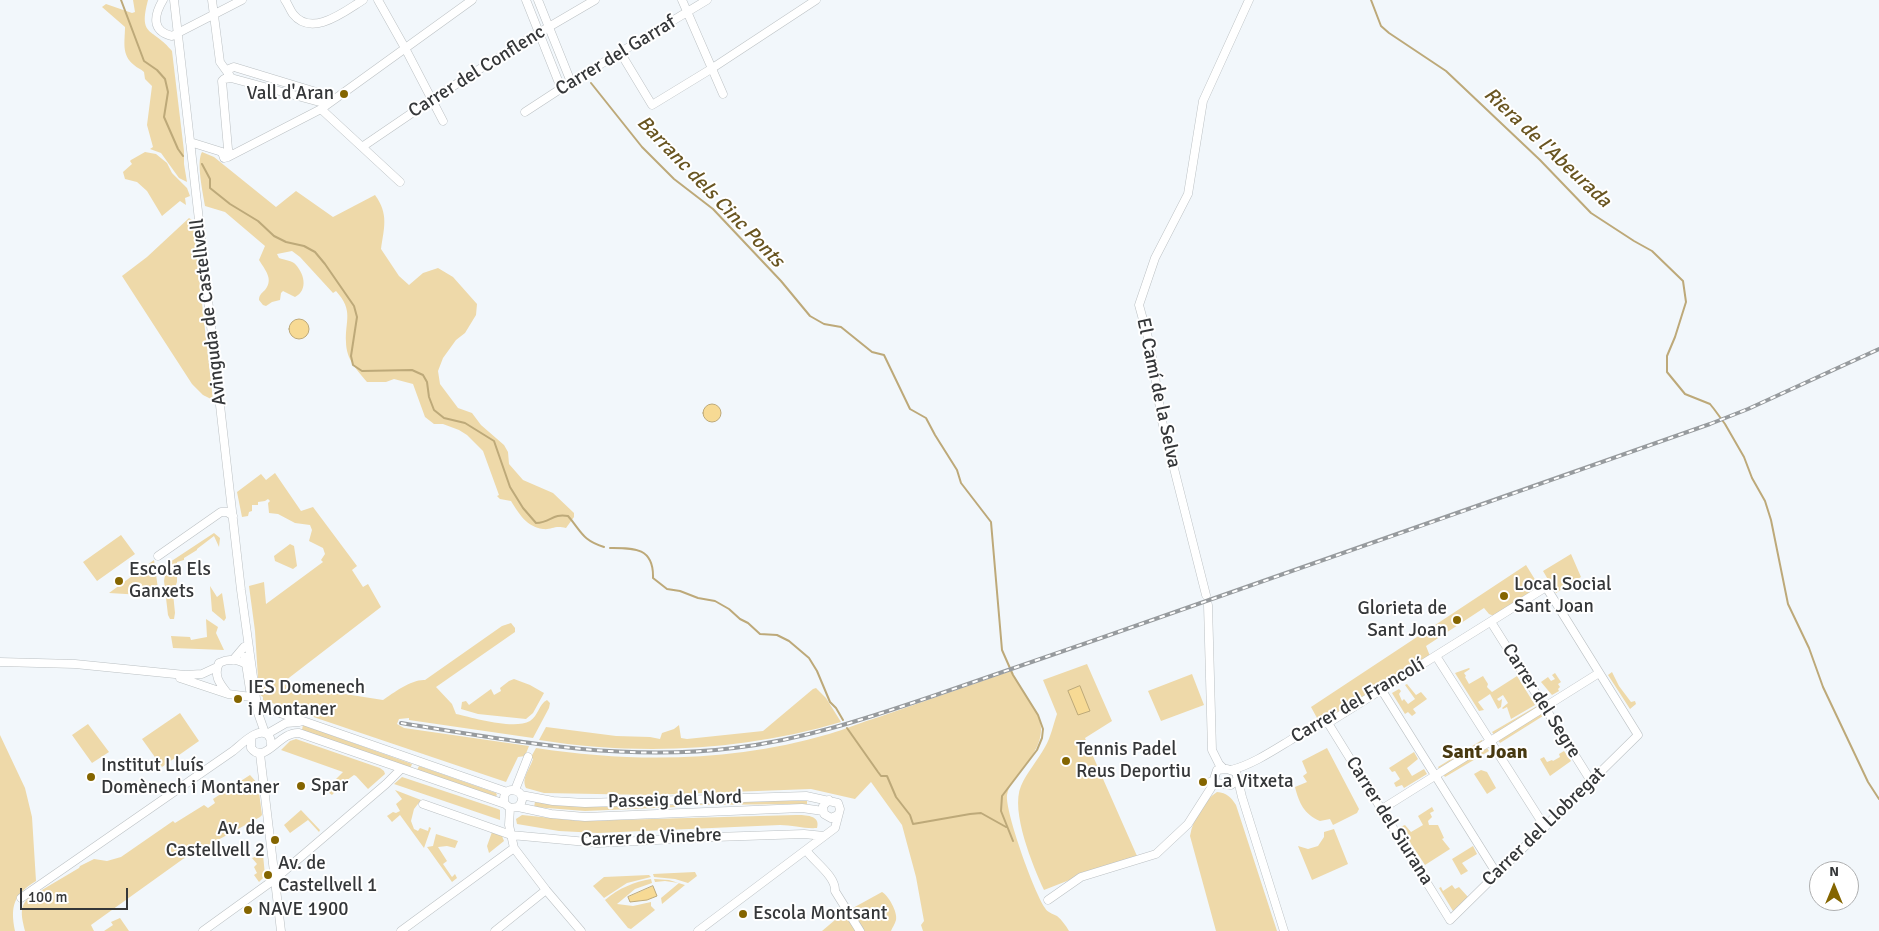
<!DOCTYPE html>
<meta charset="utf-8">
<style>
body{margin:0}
#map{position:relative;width:1879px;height:931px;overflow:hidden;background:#f2f7fb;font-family:Signika,sans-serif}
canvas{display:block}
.north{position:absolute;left:1809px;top:861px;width:50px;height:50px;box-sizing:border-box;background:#fff;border:1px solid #aeafb0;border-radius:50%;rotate:0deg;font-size:14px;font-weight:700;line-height:20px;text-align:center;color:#353739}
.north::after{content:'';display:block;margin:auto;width:18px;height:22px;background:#846500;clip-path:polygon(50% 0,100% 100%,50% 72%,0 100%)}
.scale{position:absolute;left:20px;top:888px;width:108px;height:22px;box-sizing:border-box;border:2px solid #353739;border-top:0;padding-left:6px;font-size:15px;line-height:18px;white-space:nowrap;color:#353739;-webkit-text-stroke:4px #fff;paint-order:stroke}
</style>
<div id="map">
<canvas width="1879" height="931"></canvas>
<div class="north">N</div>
<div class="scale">100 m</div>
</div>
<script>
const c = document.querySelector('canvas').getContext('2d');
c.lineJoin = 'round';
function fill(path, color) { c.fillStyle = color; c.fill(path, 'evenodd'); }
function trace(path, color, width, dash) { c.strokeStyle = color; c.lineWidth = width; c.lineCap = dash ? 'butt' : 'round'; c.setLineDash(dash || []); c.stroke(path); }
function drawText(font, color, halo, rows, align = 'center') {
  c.font = font + ' Signika,sans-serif'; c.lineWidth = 4; c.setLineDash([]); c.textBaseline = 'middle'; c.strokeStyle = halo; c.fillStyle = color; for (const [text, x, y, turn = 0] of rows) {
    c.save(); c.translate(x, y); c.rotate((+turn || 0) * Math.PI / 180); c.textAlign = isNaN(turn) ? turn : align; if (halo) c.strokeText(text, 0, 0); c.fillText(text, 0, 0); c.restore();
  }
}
fill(new Path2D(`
 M133,0H148C138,38 153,27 172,51L184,151V164L187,182L179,178L161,153L150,149L153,147L147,125L152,86L145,79L144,72C141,69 137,68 134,65C121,55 125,41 125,27L102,7L106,4L132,13L135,12Z
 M145,152L156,154L167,163L172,173L187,188L190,196L185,198L186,205L180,201L162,216L147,191L137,182L125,179L123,172L132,164L130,161L131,160Z
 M202,152L214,157L276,207L296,191L333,217L375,195C389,214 384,228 381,249L399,276L409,285L423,273L438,268L453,277L477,304L476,315L465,333L456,340L443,358L438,371L440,384L458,408L472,413L481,425L504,445L508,452L509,464L523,480L553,493L574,513V517L566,528C554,525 552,530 543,529C527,527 519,514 511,501L500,499L497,496L499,495L483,451L467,435L459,430L443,424H434L425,417L413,384L394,379L386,382H367C357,370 346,359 346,342C345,320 354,311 336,291L333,293L300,257L292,251L277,254L279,258C285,260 289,260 294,263C304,272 309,290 295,297L283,291L281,293L280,300L272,302L266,306L263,305L259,300C259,295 261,294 265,290C274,279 265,270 259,260L265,246L225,212L205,206C203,193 196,162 202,152Z
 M189,218L192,220L193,224L213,400L203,395L192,384L122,276L147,257Z
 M275,473L301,511L313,507L357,566L352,570L363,587L368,584L381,607L281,684L383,700C393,693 412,679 425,680L502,626L511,623L515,628V632L436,687L452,704L456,714C474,718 514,730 530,721C538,716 539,704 547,700L550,703L549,708L533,738L409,720V718L399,719L397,724L404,728L529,746L525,756L518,757L506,782L263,700V697L259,694L255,631L249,586L264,582L266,604L323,562L321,560L325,554L323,548L309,541L312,530L310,525L295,523L278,514L269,513L268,503L270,501L268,499L265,501L258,502V505H252V511L249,512L248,516L242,517L237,492L261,474L266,480Z
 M214,533L220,538L219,547L214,536L197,549V550L184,558V560L177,562V582L173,593L175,613L174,619H170L168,615L164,581L167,564Z
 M121,535L135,554L97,581L83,562Z
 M290,544L294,546L297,566L293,569L275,561L274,556Z
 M1571,554L1581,577L1556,593L1543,571Z
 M154,560L159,596L109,593Z
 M1526,565L1539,586L1494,616L1489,614L1484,608L1426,646L1430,656C1403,673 1347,716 1317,718L1311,707Z
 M210,586L217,597L222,593L226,618L224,621L212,611Z
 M206,619L218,627L216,633L224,650L173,648L171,636L190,637L191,640L207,637Z
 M1087,664L1112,721L1085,738L1137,856L1100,868L1044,890C1033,866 1010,811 1021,786C1027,772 1038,760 1045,747C1051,737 1053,725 1057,714L1043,680Z
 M1469,668L1470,669L1464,673L1466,676L1465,677L1469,684L1483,676L1488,684L1487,687L1492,692L1517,676L1535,705L1511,719L1507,707L1503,709L1502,708L1508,703L1503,695L1497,699L1499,701L1502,699L1501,707L1498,709L1490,694L1478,702L1484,710L1479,711L1455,673Z
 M1011,671C1032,711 1059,722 1025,766C1018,775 1009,783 1007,795C1005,812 1034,892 1045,908C1047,912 1053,914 1057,916C1062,920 1066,926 1069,931H923L921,925L924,921L916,877L902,825L871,782L855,799L811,789L650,795L544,793L526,788C521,778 530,769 533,759L531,757L536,748C634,763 733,762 829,734C846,729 862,722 879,717C923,702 967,686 1011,671Z
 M1612,672L1619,686L1631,702L1635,701L1636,704L1630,709L1608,675Z
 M1555,673L1561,682L1558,684L1560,687L1558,689L1559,691L1552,695L1541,682L1548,677L1551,681L1555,679L1552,675Z
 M1192,674L1204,705L1161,721L1148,691Z
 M514,679L530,685L544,693L533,713L526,719L478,714L461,709L462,702L466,701L469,705L491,689L494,695L501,691L500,688L509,681Z
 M1407,684L1416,695L1421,692L1427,699L1413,709L1416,713L1412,716L1408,712L1405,714L1392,693L1399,689L1401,691L1399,694L1402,701L1404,699L1408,704L1415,699L1405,685Z
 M816,688L826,698L841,722C742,751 641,756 539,740L546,727L616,736L650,737L660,739L662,733L674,729L679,725L681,738L687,739L763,731L813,689Z
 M1537,706L1543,716L1500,743L1492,732Z
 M180,713L199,741L162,767L142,739Z
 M88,724L109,752L92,763L72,735Z
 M303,725L412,764L410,769L302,730Z
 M0,735L25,788L32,817L36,881C14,895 10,905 15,931H0Z
 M296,739L380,768L384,771L385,774L368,789L356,776L354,775L343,783L332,795L328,792L334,786L332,783L343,772L281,750L290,741Z
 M1482,740L1489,751L1445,777L1438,767Z
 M1327,748L1359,809L1357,813L1333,825L1330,819L1320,821C1304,814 1299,803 1295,787L1307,782L1303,776L1307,773L1302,761Z
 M1564,751L1571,761L1550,776L1540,759L1544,757L1547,762L1552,760L1553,761L1560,757L1559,754Z
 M1414,752L1418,759L1407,768L1412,776L1424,769L1427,774L1404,788L1402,785L1396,787L1394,783L1400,779L1395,771L1392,772L1389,768Z
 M419,766L496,793L497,795L495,797L417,770Z
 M1481,770L1487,772L1496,788L1487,794L1474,774Z
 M250,775L258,784L262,815L260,817L183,859L91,925L94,931H25C22,918 18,906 30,897L79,868L80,866L94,859L107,861L121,857L173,821L175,823L204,805L208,808L215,803L213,799Z
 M402,777L498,809L500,810V820L394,784Z
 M395,790L421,800L414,809L411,821L414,829L418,831L420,828L428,831L429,827L431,828L424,848L400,815L392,822L387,816L393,812L396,813L400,811L396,804L402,799Z
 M1217,792C1227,793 1231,797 1236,805L1277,931H1216L1190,836C1193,819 1203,801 1217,792Z
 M772,800L807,801V804L692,805L694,804Z
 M535,802L590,807L678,805V807L585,811L534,807Z
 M1432,807L1434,811L1430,813L1432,817L1428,821L1429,825H1438L1444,838L1442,839L1450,849L1425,865L1400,827L1405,825L1411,832L1423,825L1418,816Z
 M301,810L320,830L319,832L308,820L290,833L284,825Z
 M522,815L581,821L796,815C805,815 821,815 817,828C805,829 792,825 780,825L598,833L559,831L517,824L516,819Z
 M1334,829L1348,864L1312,880L1298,846L1308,849L1318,846L1324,837V832Z
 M492,832L502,836L504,841L489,853L487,846Z
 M436,834L458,841L455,848L447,846L438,847L447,861L443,864L452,877L455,874L457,878L452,882L427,847L433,846Z
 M1473,846L1477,854L1462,863L1468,871L1461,875L1452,859Z
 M263,854L265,876L259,882L254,875L257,873L254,867L257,864L252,858Z
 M695,872L697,876L688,883L675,879L654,877L653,874Z
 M649,875L651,877L627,883L604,898L593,886L604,877Z
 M651,879L652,883L635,889L617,904L633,906L651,902V906L655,910L631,929L628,928L605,900C619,888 634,882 651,879Z
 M654,879L669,880L685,885L662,904L661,898L679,883L665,881L655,882Z
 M1452,885L1455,889L1459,887L1468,897L1453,911L1439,888L1441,887L1443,891Z
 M882,892C888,895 898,912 896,920C895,924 892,928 891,931H822L842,914Z
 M120,918L129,931H104L113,925L111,922Z`), '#eed9a9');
const water = new Path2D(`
 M289 329a10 10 0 1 1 20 0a10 10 0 1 1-20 0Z
 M703 413a9 9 0 1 1 18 0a9 9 0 1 1-18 0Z
 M1080,686L1090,711L1078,715L1068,691Z
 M653,886L657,896L647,900L630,902L628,897Z`);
fill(water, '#f7da94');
trace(water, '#bda979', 1);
trace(new Path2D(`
 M121,0L144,61L157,70L165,79L168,92L164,117L178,149L183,156
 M1371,0L1381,26L1389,33L1446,71L1540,160L1591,213L1634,241L1652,251L1683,281L1686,302L1675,337L1667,356V372L1685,394L1710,404L1714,409L1725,424L1744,457L1752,478L1765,501L1771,520L1788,604L1809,648L1823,687L1868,782L1879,799
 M591,83L642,147L674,179L713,209L781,281L810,316L824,324L841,327L872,352L884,355L910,409L926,418L935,435L957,470L961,483L991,522L1002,650L1013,675L1038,715L1043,729L1042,738L1037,750L1002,796L1001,811L1013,841
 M202,164L210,179V188L230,204L258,221L274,236L286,242L304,246L315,252L325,264L354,306L357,317L351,356L353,365L362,371L412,370L423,375L427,382L429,397L434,410L444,418L465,423L494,441L510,487L523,508L536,523C551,523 552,513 568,516C582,532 582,540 604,547
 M610,548C633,548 654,547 653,578L667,589L680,591L698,598L715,601L729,609L740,619L748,623L760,634L777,635L789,641L809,658L817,671L830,702L836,708L843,720
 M847,728L878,772L881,776H887L896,797L910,815L913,824L970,814L981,813L1006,827`), '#bda979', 2);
const minor = new Path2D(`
 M163,0C154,15 151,31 172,36L242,0
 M174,0L241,590L258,713L265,733
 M212,0L220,62L230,76
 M285,0C288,4 290,10 293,14C312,38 345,11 363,0
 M378,0L405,48L443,121
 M526,0L561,88
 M538,0L571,82
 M682,0L723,94
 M620,52L652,105L711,69L816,0
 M228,75L229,69L234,67L336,98
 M321,109L400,182
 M525,112L571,82L707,0
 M190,142L222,152
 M362,147C438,94 514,46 595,0
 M222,152L224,158L228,157L321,109L472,0
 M230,155L228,149L222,81L224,79L231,78L327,104
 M158,556L221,512H227L233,516
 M1206,595L1162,421L1150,345L1139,305L1155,258L1188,194L1203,101L1249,0
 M1208,605L1212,750L1219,764L1224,769
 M1491,622L1591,781
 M1436,656L1545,827
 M245,657L250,690
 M233,660L244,647
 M0,662L75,664L185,675L202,674L217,667
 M248,666C240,659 229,658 219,663C213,676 220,684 228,694L251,697
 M180,678L228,694
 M1381,689L1497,874
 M257,705L507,792
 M267,734L286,723L299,722
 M251,738V748C265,766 279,731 299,733L505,804L510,808L518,807L551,814L585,817L802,808L823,811
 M260,754L281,931
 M1231,770C1251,765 1271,752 1289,741C1302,733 1312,724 1328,723L1546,587L1638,735L1450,920L1328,723
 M1210,782L1231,785L1237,780
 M515,790L528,757
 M521,795L553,801L585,803L806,796L838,803L840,809L835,828L698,931
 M829,800L823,806L824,814L831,818L838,815
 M423,804L511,835L598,843L715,837L804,834L824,836
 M505,804C498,781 534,790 518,807
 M510,808L509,825L514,848L546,890L581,931
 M1382,809L1599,673
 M806,850C814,862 836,876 835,891L860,931
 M21,898L233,751C241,745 258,726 268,735C272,739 271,743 271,747
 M1048,900L1081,877L1156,854L1188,824L1211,788L1217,770L1227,769L1236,772L1242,797L1284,931
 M203,931L275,879L386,784L401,769
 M401,931L514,848
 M495,931L546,890`);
trace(minor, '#bbc0c3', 9);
trace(minor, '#fff', 8);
const rail = new Path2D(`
 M401,723C511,741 622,762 734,748C802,740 868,718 933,696C989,677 1045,657 1101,638C1304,567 1507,496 1710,424L1748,409L1879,349`);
trace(rail, '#979b9e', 4);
trace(rail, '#fff', 2, [5.5]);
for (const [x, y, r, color] of [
 [344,94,5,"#846500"],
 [119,581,5,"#846500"],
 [1504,596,5,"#846500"],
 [1457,620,5,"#846500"],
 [238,699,5,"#846500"],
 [1066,761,5,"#846500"],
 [91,777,5,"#846500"],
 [1203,782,5,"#846500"],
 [301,786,5,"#846500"],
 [275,840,5,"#846500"],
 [268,875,5,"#846500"],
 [248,910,5,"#846500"],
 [743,914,5,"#846500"]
]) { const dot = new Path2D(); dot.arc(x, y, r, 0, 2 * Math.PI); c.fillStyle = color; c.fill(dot); trace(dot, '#fff', 2); }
drawText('19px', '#353739', '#fff', [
 ["Carrer del Garraf",616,56,-31],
 ["Carrer del Conflenc",477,72,-32],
 ["Avinguda de Castellvell",209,312,-97],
 ["El Camí de la Selva",1158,393,78],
 ["Carrer del Francolí",1358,701,-30],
 ["Carrer del Segre",1541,701,58],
 ["Passeig del Nord",675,800,-2],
 ["Carrer del Siurana",1389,821,58],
 ["Carrer del Llobregat",1544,827,-44],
 ["Carrer de Vinebre",651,838,-2]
]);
drawText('19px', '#353739', '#fff', [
 ["Vall d'Aran",334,94,"right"],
 ["Escola Els",129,570],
 ["Ganxets",129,592],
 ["Local Social",1514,585],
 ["Sant Joan",1514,607],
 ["Glorieta de",1447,609,"right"],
 ["Sant Joan",1447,631,"right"],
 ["IES Domenech",248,688],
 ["i Montaner",248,710],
 ["Tennis Padel",1076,750],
 ["Reus Deportiu",1076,772],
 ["Institut Lluís",101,766],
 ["Domènech i Montaner",101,788],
 ["La Vitxeta",1213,782],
 ["Spar",311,786],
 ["Av. de",265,829,"right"],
 ["Castellvell 2",265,851,"right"],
 ["Av. de",278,864],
 ["Castellvell 1",278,886],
 ["NAVE 1900",258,910],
 ["Escola Montsant",753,914]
], 'left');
drawText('italic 20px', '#695521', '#fff', [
 ["Riera de l'Abeurada",1547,148,43],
 ["Barranc dels Cinc Ponts",710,192,46]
]);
drawText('bold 20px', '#483910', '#fff', [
 ["Sant Joan",1485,753]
]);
</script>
